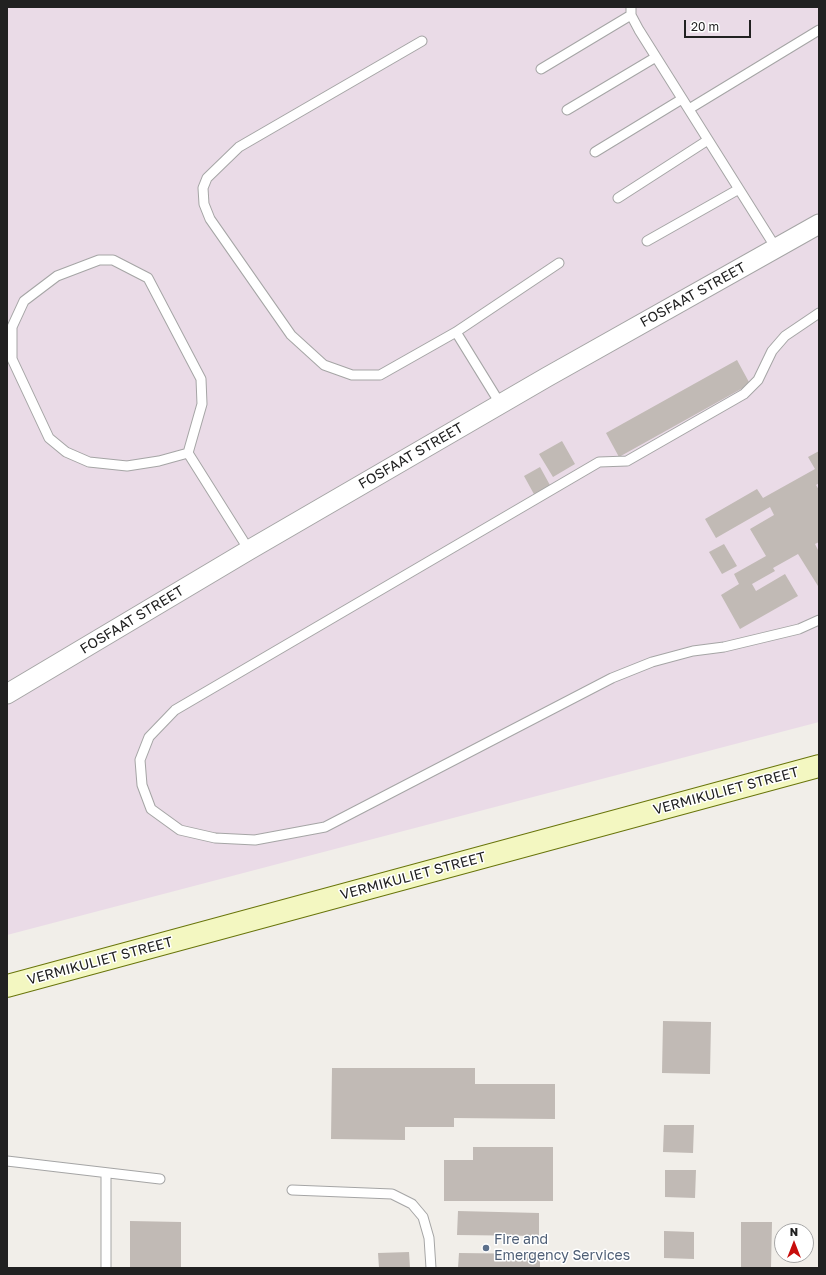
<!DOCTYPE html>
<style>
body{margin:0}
#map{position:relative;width:826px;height:1275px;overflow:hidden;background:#f1eee9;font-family:"Golos Text",sans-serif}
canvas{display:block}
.frame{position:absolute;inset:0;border:8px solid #212121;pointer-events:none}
.north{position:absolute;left:774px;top:1223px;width:40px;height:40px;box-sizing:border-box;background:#fff;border:1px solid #a6a6a6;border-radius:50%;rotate:0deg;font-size:11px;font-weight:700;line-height:16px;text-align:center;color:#212121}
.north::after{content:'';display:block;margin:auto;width:14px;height:18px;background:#c70d0b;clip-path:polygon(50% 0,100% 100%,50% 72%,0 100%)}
.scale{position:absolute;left:684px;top:20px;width:67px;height:18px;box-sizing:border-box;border:2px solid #212121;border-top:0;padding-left:5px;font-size:12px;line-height:14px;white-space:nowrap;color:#212121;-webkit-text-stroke:3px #fff;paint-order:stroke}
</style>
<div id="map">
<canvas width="826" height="1275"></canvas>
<div class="frame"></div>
<div class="north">N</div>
<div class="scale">20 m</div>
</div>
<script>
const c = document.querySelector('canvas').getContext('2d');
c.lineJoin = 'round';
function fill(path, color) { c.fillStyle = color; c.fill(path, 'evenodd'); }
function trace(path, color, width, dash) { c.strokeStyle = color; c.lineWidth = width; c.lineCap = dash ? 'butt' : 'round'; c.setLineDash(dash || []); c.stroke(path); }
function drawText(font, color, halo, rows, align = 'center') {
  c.font = font + ' "Golos Text",sans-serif'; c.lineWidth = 3; c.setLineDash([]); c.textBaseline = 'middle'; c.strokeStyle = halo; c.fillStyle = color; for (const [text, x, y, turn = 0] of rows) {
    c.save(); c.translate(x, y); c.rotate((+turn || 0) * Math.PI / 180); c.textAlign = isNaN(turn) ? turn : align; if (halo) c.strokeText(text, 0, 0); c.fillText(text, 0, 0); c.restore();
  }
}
fill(new Path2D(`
 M7,7H819V722L7,935Z`), '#eadbe7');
fill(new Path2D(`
 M737,360L750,384L619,457L606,433Z
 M562,441L575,464L553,477L539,454Z
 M819,451V483L816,485L819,490V542L815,544L819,552V585L818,586L798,554L773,568L775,571L752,584L756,591L785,574L798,596L740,629L721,595L739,584L734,574L766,556L750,529L774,515L770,507L716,538L705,519L757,489L763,498L815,469L808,457Z
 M540,467L551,487L535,496L524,476Z
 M724,544L737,566L722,574L709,552Z
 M663,1021L711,1022L710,1074L662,1073Z
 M332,1068H475V1084H555V1119L454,1118V1127H405V1140L331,1139Z
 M664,1125H694L693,1153L663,1152Z
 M473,1147H553V1201H444V1160H473Z
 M665,1170H696L695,1198L665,1197Z
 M458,1211L539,1213V1236L457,1235Z
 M130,1221L181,1222V1268H130Z
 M741,1222H772L771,1268H741Z
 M664,1231L694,1232V1259L664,1258Z
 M409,1252L410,1268H379L378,1253Z
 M459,1253L540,1254V1268H458Z`), '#c1bab5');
const lane = new Path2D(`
 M631,7V15L639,30L776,248
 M422,41L239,147L207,178L203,188L204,204L210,219L291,335L324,365L352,375H380L456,332
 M541,69L631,15
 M689,109L819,30
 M567,110L656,57
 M595,152L682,99
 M618,198L708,140
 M647,241L739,189
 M819,313L785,336L772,351L758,380L744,394L627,461L599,462L175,710L149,737L140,760L142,785L151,809L180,830L215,838L255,840L325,827L612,678L652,662L693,651L724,647L799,629L819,620
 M501,405L456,332L559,263
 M188,453L159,461L127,466L89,462L66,452L49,438L12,359V327L24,301L57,276L99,260H113L148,278L201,379L202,404L188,453L249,550
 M7,1161L160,1179
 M106,1173V1268
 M292,1190L392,1194L412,1204L423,1217L429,1238L431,1268`);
const street = new Path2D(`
 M7,694L249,550L547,377L819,224`);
const secondary = new Path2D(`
 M7,986L819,766`);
trace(lane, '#a5a5a5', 11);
trace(street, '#a5a5a5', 21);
trace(secondary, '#69750b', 24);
trace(lane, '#fff', 9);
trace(street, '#fff', 19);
trace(secondary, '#f3f7c1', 22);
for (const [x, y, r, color] of [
 [486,1248,4,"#5c6f8a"]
]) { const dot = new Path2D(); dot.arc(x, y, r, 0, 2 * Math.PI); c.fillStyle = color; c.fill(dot); trace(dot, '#fff', 1.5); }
drawText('14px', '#212121', '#fff', [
 ["FOSFAAT STREET",693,295,-29],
 ["FOSFAAT STREET",411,456,-30],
 ["FOSFAAT STREET",132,620,-31],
 ["VERMIKULIET STREET",726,791,-15],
 ["VERMIKULIET STREET",413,876,-15],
 ["VERMIKULIET STREET",100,961,-15]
]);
drawText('14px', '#4e5e75', '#fff', [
 ["Fire and",494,1240],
 ["Emergency Services",494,1256]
], 'left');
</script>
